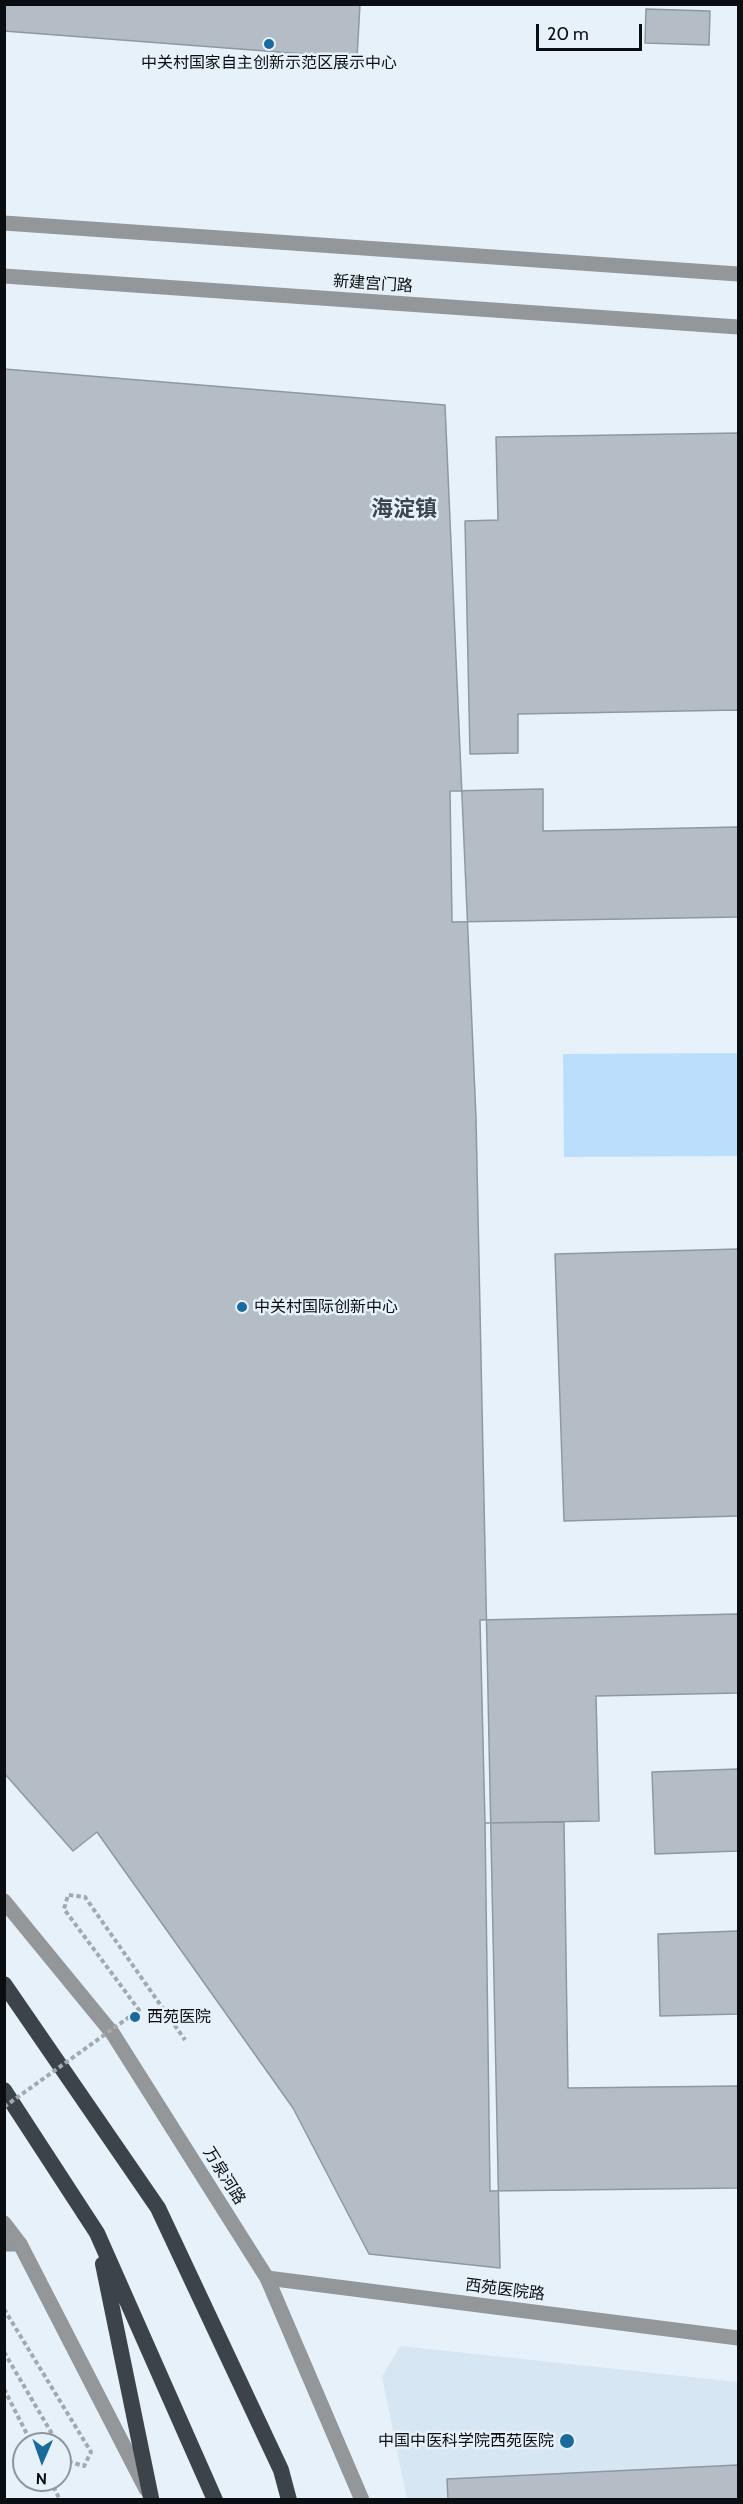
<!DOCTYPE html>
<meta charset="utf-8">
<style>
body{margin:0}
#map{position:relative;width:743px;height:2504px;overflow:hidden;background:#e7f1f9;font-family:Cabin,sans-serif}
canvas{display:block}
.frame{position:absolute;inset:0;border:6px solid #0a0e10;pointer-events:none}
.north{position:absolute;left:12px;top:2432px;width:60px;height:60px;box-sizing:border-box;background:#e7f1f9;border:2px solid #8f969c;border-radius:50%;rotate:182deg;font-size:16px;font-weight:700;line-height:24px;text-align:center;color:#0a0e10}
.north::after{content:'';display:block;margin:auto;width:21px;height:27px;background:#1b6a9c;clip-path:polygon(50% 0,100% 100%,50% 72%,0 100%)}
.scale{position:absolute;left:536px;top:24px;width:106px;height:27px;box-sizing:border-box;border:3px solid #0a0e10;border-top:0;padding-left:8px;font-size:18px;line-height:21px;white-space:nowrap;color:#0a0e10;-webkit-text-stroke:4px #e7f1f9;paint-order:stroke}
</style>
<div id="map">
<canvas width="743" height="2504"></canvas>
<div class="frame"></div>
<div class="north">N</div>
<div class="scale">20 m</div>
</div>
<script>
const c = document.querySelector('canvas').getContext('2d');
c.lineJoin = 'round';
function fill(path, color) { c.fillStyle = color; c.fill(path, 'evenodd'); }
function trace(path, color, width, dash) { c.strokeStyle = color; c.lineWidth = width; c.lineCap = dash ? 'butt' : 'round'; c.setLineDash(dash || []); c.stroke(path); }
function drawText(font, color, halo, rows, align = 'center') {
  c.font = font + ' Cabin,"Noto Sans SC",sans-serif'; c.lineWidth = 5; c.setLineDash([]); c.textBaseline = 'middle'; c.strokeStyle = halo; c.fillStyle = color; for (const [text, x, y, turn = 0] of rows) {
    c.save(); c.translate(x, y); c.rotate((+turn || 0) * Math.PI / 180); c.textAlign = isNaN(turn) ? turn : align; if (halo) c.strokeText(text, 0, 0); c.fillText(text, 0, 0); c.restore();
  }
}
fill(new Path2D(`
 M400,2346L738,2382V2499H407L382,2377Z`), '#d6e6f3');
fill(new Path2D(`
 M738,1053V1156L564,1157L563,1054Z`), '#badefb');
const building = new Path2D(`
 M4,4H360L357,58L4,31Z
 M646,9L710,11L709,45L645,43Z
 M4,369L445,405L476,1118L500,2268L369,2254L293,2108L97,1832L73,1851L4,1773Z
 M738,433V760V710L518,714V753L470,754L465,521L498,520L496,437Z
 M543,789V831L738,827V917L452,922L450,791Z
 M738,1249V1516L564,1521L555,1254Z
 M738,1614V1693L596,1696L599,1821L485,1823L480,1620Z
 M738,1769V1851L655,1854L652,1772Z
 M564,1822L568,2088L738,2086V2188L490,2191L485,1823Z
 M738,1931V2014L660,2016L658,1934Z
 M738,2465V2500H448L447,2479Z`);
fill(building, '#b4bdc5');
trace(building, '#8f98a0', 1.5);
trace(new Path2D(`
 M4,2309L91,2452L84,2466L67,2461L60,2448
 M4,2352L58,2444
 M4,2389L32,2444
 M50,2480L60,2500`), '#a2aab0', 4, [4.5, 3]);
trace(new Path2D(`
 M4,2244H20
 M267,2278L738,2338`), '#93979a', 15);
trace(new Path2D(`
 M4,223L738,274
 M4,276L738,327
 M4,1901L113,2034L267,2278L362,2500
 M4,2223L20,2244L146,2489`), '#93979a', 15);
trace(new Path2D(`
 M4,1984L158,2208L281,2470L289,2500
 M4,2090L97,2233L215,2500
 M103,2264L151,2498`), '#3c444a', 16);
trace(new Path2D(`
 M4,2107L139,2010L64,1909L68,1895L85,1897L185,2040`), '#a2aab0', 4, [4.5, 3]);
for (const [x, y, r, color] of [
 [269,44,6,"#1b6a9c"],
 [242,1307,6,"#1b6a9c"],
 [135,2017,6,"#1b6a9c"],
 [567,2441,8,"#1b6a9c"]
]) { const dot = new Path2D(); dot.arc(x, y, r, 0, 2 * Math.PI); c.fillStyle = color; c.fill(dot); trace(dot, '#e7f1f9', 2); }
drawText('16px', '#0a0e10', '#e7f1f9', [
 ["中关村国家自主创新示范区展示中心",269,63,"center"],
 ["中关村国际创新中心",254,1307],
 ["西苑医院",147,2017],
 ["中国中医科学院西苑医院",554,2441,"right"]
], 'left');
drawText('16px', '#0a0e10', '#e7f1f9', [
 ["新建宫门路",373,284,4],
 ["万泉河路",224,2176,58],
 ["西苑医院路",505,2290,7]
]);
drawText('bold 22px', '#3e464d', '#e7f1f9', [
 ["海淀镇",404,510]
]);
</script>
